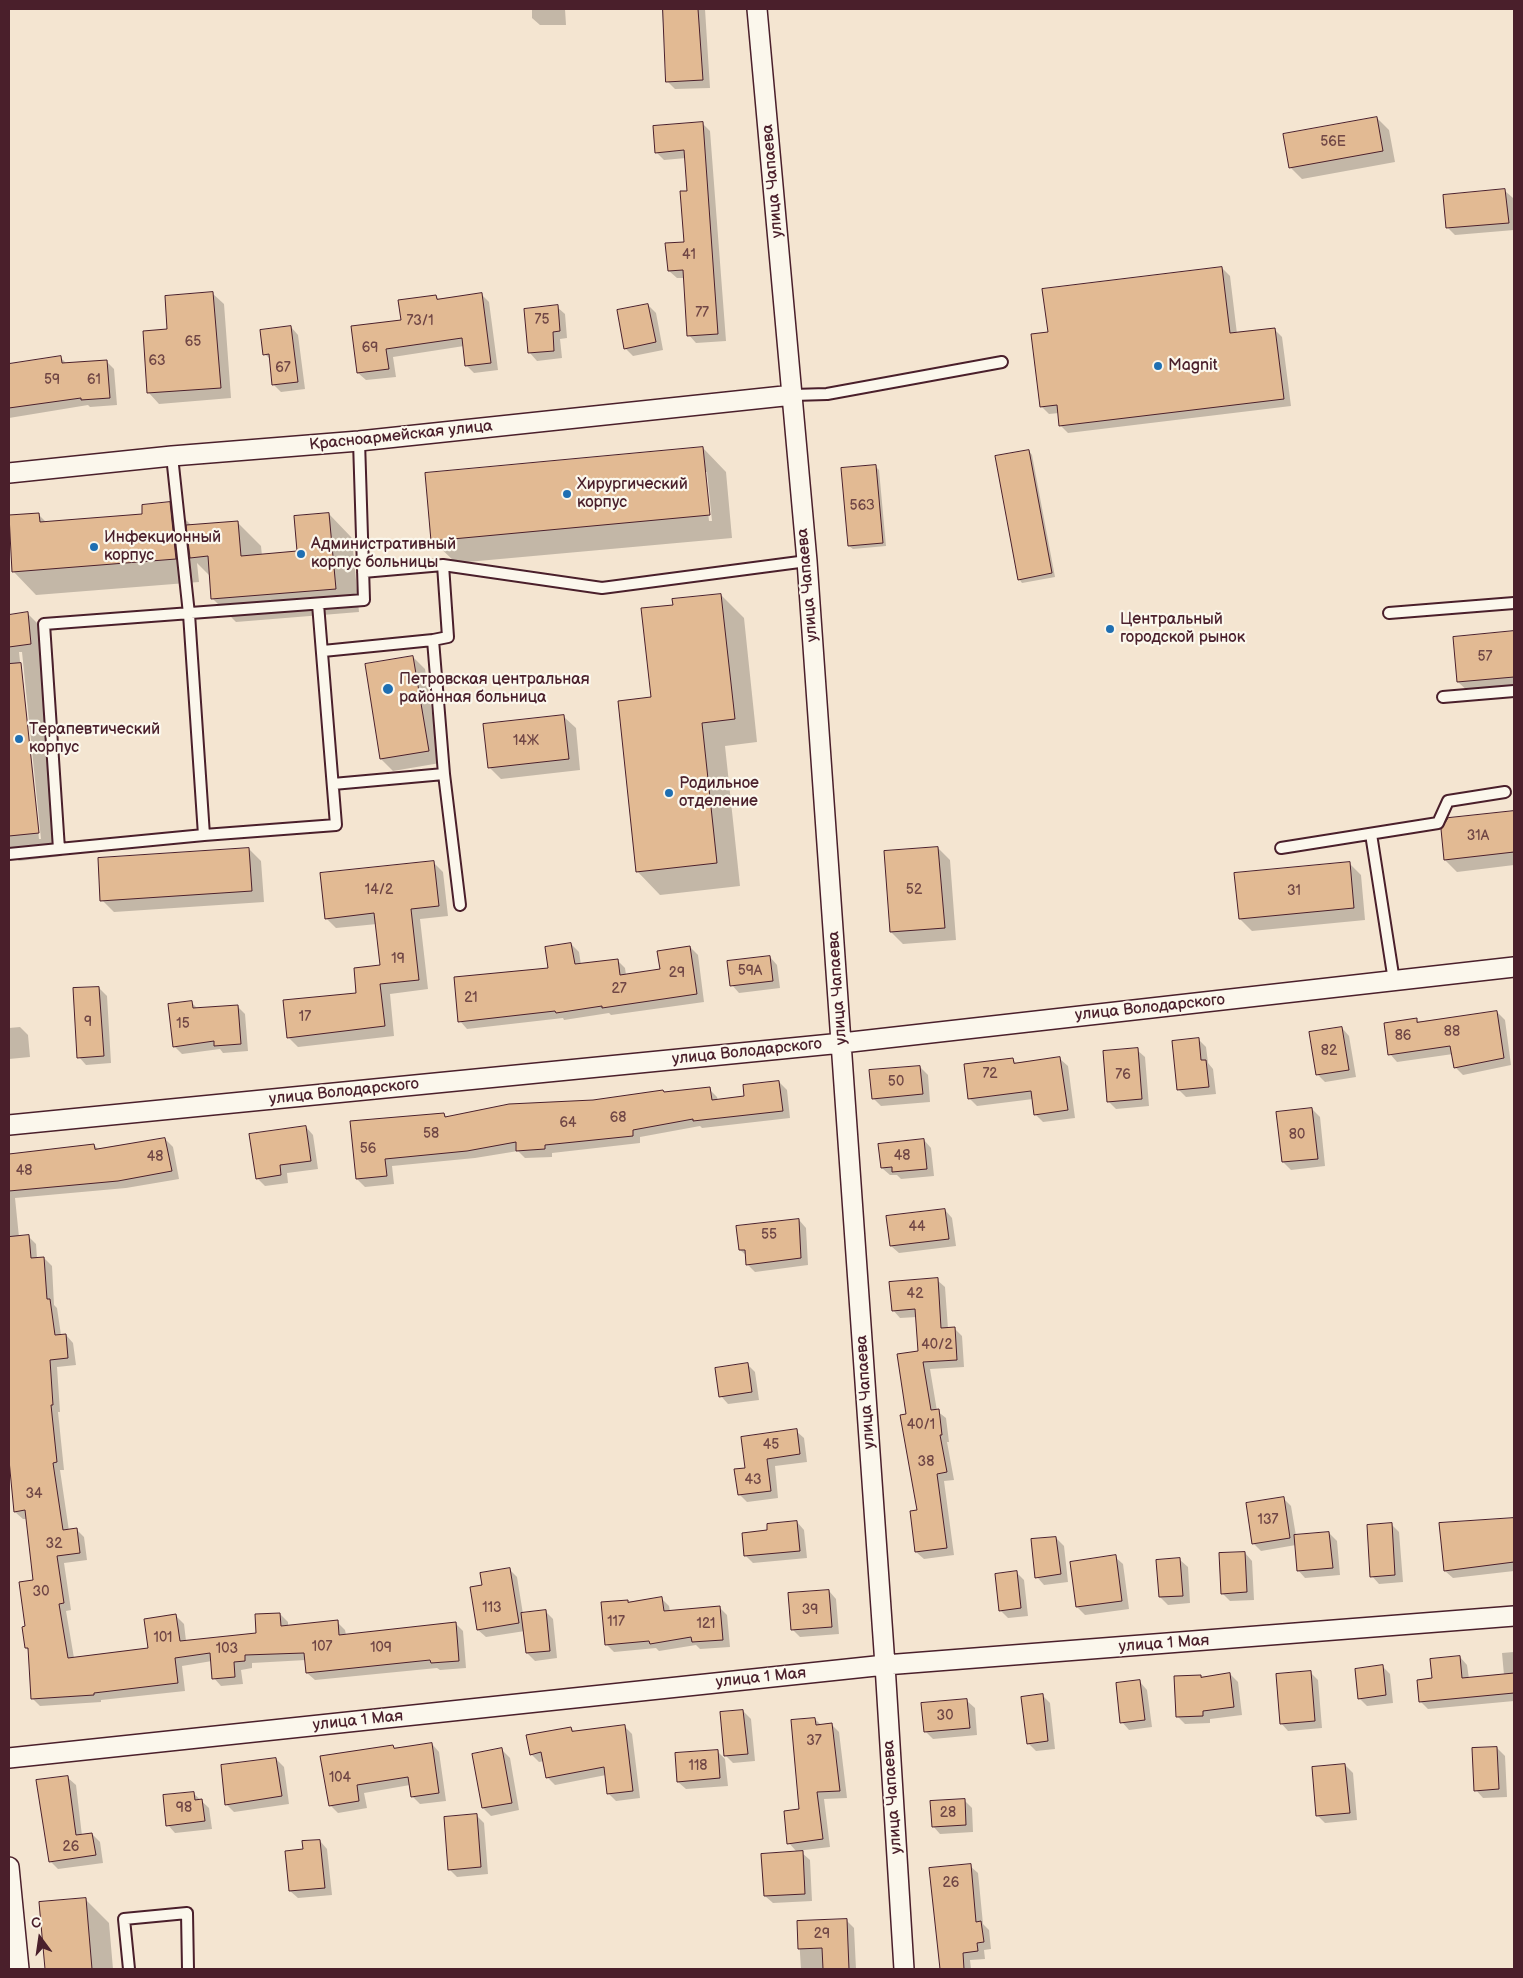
<!DOCTYPE html>
<meta charset="utf-8">
<style>
body{margin:0}
#map{position:relative;width:1523px;height:1978px;overflow:hidden;background:#f4e5d1;font-family:"Balsamiq Sans",sans-serif}
canvas{display:block}
.frame{position:absolute;inset:0;border:10px solid #4a1f2b;pointer-events:none}
.north{position:absolute;left:15px;top:1913px;width:50px;height:50px;-webkit-text-stroke:4px #fbf7ec;paint-order:stroke;rotate:346deg;font-size:14px;font-weight:700;line-height:20px;text-align:center;color:#4a1f2b}
.north::after{content:'';display:block;margin:auto;width:18px;height:22px;background:#4a1f2b;clip-path:polygon(50% 0,100% 100%,50% 72%,0 100%)}
</style>
<div id="map">
<canvas width="1523" height="1978"></canvas>
<div class="frame"></div>
<div class="north">С</div>
</div>
<script>
const c = document.querySelector('canvas').getContext('2d');
c.lineJoin = 'round';
function fill(path, color) { c.fillStyle = color; c.fill(path, 'evenodd'); }
function trace(path, color, width, dash) { c.strokeStyle = color; c.lineWidth = width; c.lineCap = dash ? 'butt' : 'round'; c.setLineDash(dash || []); c.stroke(path); }
function drawText(font, color, halo, rows, align = 'center') {
  c.font = font + ' "Balsamiq Sans",sans-serif'; c.lineWidth = 4.5; c.setLineDash([]); c.textBaseline = 'middle'; c.strokeStyle = halo; c.fillStyle = color; for (const [text, x, y, turn = 0] of rows) {
    c.save(); c.translate(x, y); c.rotate((+turn || 0) * Math.PI / 180); c.textAlign = isNaN(turn) ? turn : align; if (halo) c.strokeText(text, 0, 0); c.fillText(text, 0, 0); c.restore();
  }
}
fill(new Path2D(`
 M532,9H565L566,25H540L532,18Z
 M662,9H705L710,88L675,89L667,81Z
 M1377,118L1389,130L1395,162L1302,179L1290,167Z
 M703,124L710,131L726,341L696,343L689,335L685,278H677L669,271L685,243L688,192L686,158L664,160L656,152Z
 M1505,191L1513,198L1514,230L1455,235L1448,228Z
 M1222,268L1230,276L1237,334L1274,329L1282,337L1291,406L1068,433L1060,425L1059,413L1049,414L1041,406L1049,333Z
 M213,294L224,304L231,398L159,404L149,393L168,331Z
 M481,294L489,302L498,370L474,373L466,365L464,346L393,357L396,377L366,380L358,373L403,321L436,296L439,300Z
 M648,305L656,313L663,350L633,356L625,348Z
 M557,307L565,314L567,338L560,339L562,358L537,361L530,353Z
 M291,327L298,335L305,389L281,392L274,385L271,360L265,354Z
 M61,358L67,364L106,361L114,369L117,405L90,407L88,405L9,418V364Z
 M703,448L726,472L732,538L456,563L432,540ZM704,472H707L712,521H709Z
 M1029,451L1032,455L1055,577L1022,583L1019,579Z
 M876,467L879,470L886,546L853,549L849,546Z
 M170,504L192,526L237,522L261,546L262,556L299,553L329,514L352,538L359,612L236,622L213,599L211,577L197,563L199,582L36,595L13,571L9,516L38,514L47,523L144,515Z
 M721,595L744,618L757,742L725,746L740,886L660,895L637,871L652,698L674,606Z
 M28,614L51,637L54,667L42,669L62,856L19,861L9,851V616ZM19,652H22L41,839H39Z
 M1514,632V689L1470,693L1458,682L1454,638Z
 M413,657L425,669L440,763L393,771L381,759L366,665Z
 M564,717L576,728L580,770L501,779L489,767Z
 M1514,812V865L1457,872L1445,860L1448,819Z
 M938,848L950,860L956,940L903,944L891,932Z
 M249,849L261,861L264,902L114,912L102,900Z
 M433,862L443,872L448,916L420,919L428,989L390,994L394,1036L298,1047L288,1037L358,994L382,966L377,924L336,928L326,918Z
 M1349,863L1361,875L1365,920L1252,931L1240,919Z
 M571,944L579,952L581,965L617,960L625,968L626,975L661,970L690,947L698,955L704,1002L611,1015L609,1013L564,1020L563,1018L467,1029L460,1021L550,969Z
 M770,957L777,965L780,988L739,993L732,985Z
 M99,988L107,996L111,1063L86,1065L79,1057Z
 M192,1003L198,1009L237,1006L245,1014L248,1051L223,1053L220,1049L182,1054L174,1046Z
 M1497,1012L1505,1020L1511,1065L1463,1075L1455,1067L1453,1054L1397,1062L1390,1054L1416,1019L1420,1023Z
 M20,1027L28,1035L30,1057L9,1059V1028Z
 M1342,1028L1349,1036L1356,1077L1325,1082L1317,1074Z
 M1198,1039L1206,1047L1208,1063L1213,1069L1216,1094L1186,1097L1178,1089Z
 M1137,1050L1145,1057L1149,1106L1116,1109L1108,1101Z
 M1012,1059L1017,1064L1060,1059L1068,1066L1075,1118L1043,1122L1035,1114L1033,1099L977,1106L969,1098Z
 M920,1067L928,1075L930,1102L881,1106L873,1098Z
 M779,1082L787,1090L790,1118L702,1128L700,1126L640,1137V1143L552,1153V1157L525,1158L518,1151L475,1158L392,1166L394,1184L365,1187L357,1179L351,1122L444,1114L447,1118L709,1089L717,1097L718,1101L745,1097Z
 M1312,1109L1320,1117L1325,1166L1291,1170L1283,1162Z
 M306,1127L313,1135L318,1169L287,1173L288,1183L265,1186L257,1178Z
 M165,1139L173,1147L179,1179L126,1188L15,1198L19,1237H29L36,1244L37,1259L44,1258L52,1266L54,1305L57,1308L61,1335H66L73,1343L76,1365L57,1367L60,1412H58L64,1470H60L69,1531L77,1530L84,1537L87,1560L64,1563L71,1610L66,1611L74,1658L150,1649L176,1616L184,1624L186,1641L257,1634L280,1614L288,1622V1627L337,1622L345,1630L346,1635L455,1623L463,1631L466,1668L440,1670L437,1668L315,1680L307,1673L306,1660L252,1663V1668L241,1670L243,1684L221,1686L214,1678L212,1661L182,1666L185,1691L101,1700V1702L40,1706L32,1698L29,1651L26,1648L27,1627L35,1581L27,1519H23L15,1512L9,1451V1155L94,1145L99,1150Z
 M924,1140L931,1148L934,1176L901,1179L897,1175H890L882,1168Z
 M945,1210L952,1218L956,1246L899,1253L891,1246Z
 M799,1220L806,1228L808,1265L755,1272L747,1264V1256L740,1250Z
 M937,1280L945,1287L948,1329H955L962,1336L964,1367L930,1369L937,1411L946,1418L949,1442H947L954,1480L944,1481L954,1555L924,1559L916,1552L918,1511L907,1415L919,1352L917,1317L900,1318L893,1310Z
 M747,1364L755,1372L759,1400L728,1404L721,1396Z
 M796,1431L804,1438L807,1462L775,1466L778,1498L747,1502L739,1494L747,1469Z
 M1283,1498L1291,1506L1296,1536L1329,1533L1337,1541L1340,1575L1305,1578L1298,1570L1296,1545L1261,1551L1253,1543Z
 M1514,1519V1571L1453,1578L1445,1571Z
 M797,1522L804,1530L807,1558L753,1563L746,1556L768,1532Z
 M1391,1524L1399,1532L1403,1582L1379,1584L1372,1576Z
 M1056,1538L1064,1546L1068,1582L1044,1585L1037,1577Z
 M1245,1553L1252,1561L1254,1600L1230,1601L1222,1593Z
 M1115,1557L1123,1564L1129,1609L1085,1615L1077,1607L1071,1563Z
 M1180,1560L1188,1567L1190,1603L1168,1605L1160,1597Z
 M509,1569L517,1577L523,1614L545,1611L553,1619L557,1658L535,1661L527,1653L525,1631L486,1637L478,1630L483,1586Z
 M1017,1573L1024,1580L1028,1616L1008,1618L1000,1610Z
 M829,1591L836,1599L839,1634L800,1637L792,1629Z
 M661,1598L669,1606L670,1612L720,1608L727,1615L730,1647L700,1649L696,1645L659,1651L656,1648L614,1652L606,1644L627,1601L629,1603Z
 M1514,1652V1701L1428,1709L1421,1702L1434,1680L1460,1657L1467,1665L1469,1679L1504,1675L1502,1653Z
 M1382,1666L1390,1674L1393,1703L1367,1706L1359,1698Z
 M1311,1673L1318,1680L1322,1728L1288,1731L1281,1723Z
 M1230,1674L1238,1682L1242,1715L1210,1719V1723L1185,1724L1177,1716L1201,1676L1203,1678Z
 M1140,1682L1147,1690L1152,1727L1129,1730L1122,1722Z
 M1042,1695L1050,1703L1055,1749L1036,1751L1028,1743Z
 M967,1701L975,1708L977,1735L933,1739L925,1731Z
 M743,1711L751,1719L755,1761L733,1763L725,1755Z
 M815,1719L822,1726L831,1724L839,1732L847,1798L824,1799L830,1847L796,1851L789,1843L801,1810Z
 M624,1726L632,1734L640,1798L616,1801L608,1793L606,1775L555,1785L547,1777L544,1761L539,1762L531,1754L571,1728L575,1732Z
 M432,1744L439,1752L446,1801L420,1804L412,1796L410,1785L364,1793L367,1808L338,1813L330,1805L393,1746L396,1749Z
 M1497,1748L1505,1756L1507,1797L1483,1798L1476,1790Z
 M502,1750L510,1758L519,1810L491,1816L483,1808L474,1755Z
 M717,1751L725,1759L728,1786L686,1789L678,1782Z
 M276,1759L284,1767L289,1804L234,1812L226,1804Z
 M1345,1765L1353,1773L1357,1820L1325,1823L1317,1815Z
 M68,1778L76,1785L82,1836L92,1834L100,1842L103,1863L58,1869L50,1861Z
 M193,1793L209,1808L212,1829L175,1833L168,1825Z
 M964,1800L972,1808L973,1832L940,1834L933,1826Z
 M476,1815L484,1823L488,1874L457,1877L449,1869Z
 M320,1841L327,1849L332,1895L298,1898L290,1891L304,1850Z
 M802,1853L810,1860L812,1901L773,1903L765,1896Z
 M970,1866L978,1873L983,1924L989,1930L991,1949L984,1950L985,1959L970,1960L971,1969H939Z
 M85,1899L109,1923L113,1969H46L41,1903Z
 M846,1920L854,1928L856,1969H801L798,1922Z`), '#0003');
const building = new Path2D(`
 M663,9H698L703,80L666,82Z
 M1377,117L1383,151L1289,168L1283,134Z
 M703,122L718,334L687,336L683,270L668,271L665,243L684,242L680,191H687L684,150L655,153L653,126Z
 M1505,189L1509,223L1446,228L1443,195Z
 M1222,267L1230,333L1275,328L1284,399L1059,426L1057,405L1040,407L1031,334L1048,332L1042,289Z
 M213,292L221,388L147,393L143,331L167,329L165,296Z
 M482,293L491,363L465,366L462,338L386,349L389,369L357,373L351,326L401,320L398,300L436,295L437,299Z
 M648,304L656,342L624,349L617,310Z
 M558,305L560,331L553,332L554,351L528,353L524,309Z
 M291,326L298,382L272,385L269,354L263,355L260,330Z
 M61,356L62,363L107,360L110,398L81,400V398L9,408V364Z
 M703,447L710,515L431,541L425,473Z
 M1029,450L1052,573L1018,580L995,456Z
 M876,465L883,543L848,546L841,468Z
 M170,502L176,559L12,572L9,515L39,513L40,522L142,514V505Z
 M329,513L336,589L211,599L208,556L190,558L186,525L238,521L241,556L297,551L294,516Z
 M721,594L735,719L702,723L717,863L636,872L618,701L651,697L641,608L673,605L672,599Z
 M28,612L31,644L9,647V615Z
 M1514,631V677L1457,682L1453,637Z
 M413,656L429,751L380,759L365,664Z
 M21,663L39,833L9,836V664Z
 M564,715L569,759L488,768L483,724Z
 M1514,811V852L1444,860L1441,829L1448,818Z
 M938,847L945,928L890,932L884,851Z
 M249,848L252,891L100,901L98,858Z
 M434,861L439,906L411,909L419,980L380,984L385,1026L287,1038L283,1000L356,993L354,968L380,965L374,913L325,919L320,873Z
 M1350,862L1354,908L1239,919L1234,873Z
 M571,943L575,964L618,959L620,975L660,969L657,951L690,946L697,994L602,1008V1006L556,1013L555,1011L458,1022L454,977L548,968L545,947Z
 M770,956L773,981L730,986L727,961Z
 M99,987L104,1056L77,1058L73,988Z
 M192,1001L193,1008L238,1005L241,1044L214,1046V1041L173,1047L168,1004Z
 M1497,1011L1504,1058L1454,1068L1450,1046L1388,1055L1384,1023L1417,1018V1022Z
 M1342,1027L1349,1070L1316,1075L1309,1032Z
 M1199,1038L1201,1060H1206L1209,1087L1177,1090L1172,1041Z
 M1138,1048L1142,1099L1107,1102L1103,1051Z
 M1060,1057L1068,1110L1034,1115L1031,1091L968,1099L964,1064L1013,1058L1014,1063Z
 M920,1066L923,1094L872,1099L869,1070Z
 M779,1081L783,1111L693,1121V1119L633,1130V1136L545,1145V1149L516,1151V1142L467,1151L385,1159L387,1176L356,1179L350,1121L444,1113L445,1117L509,1104L593,1100L663,1090L664,1092L710,1087L712,1100L744,1096L743,1085Z
 M1312,1108L1318,1159L1282,1162L1276,1112Z
 M306,1126L311,1161L280,1165L281,1175L256,1179L249,1134Z
 M165,1138L172,1171L118,1181L9,1191V1154L94,1144L95,1149Z
 M924,1139L927,1169L892,1172V1167L881,1168L878,1144Z
 M945,1209L949,1239L890,1246L886,1216Z
 M799,1219L801,1258L746,1265L745,1250H739L736,1226Z
 M29,1235L31,1258L44,1257L47,1299H50L55,1335L66,1334L68,1358L50,1360L53,1405H51L57,1462L53,1463L63,1530L77,1528L80,1553L57,1556L64,1603L59,1604L68,1658L148,1648L144,1619L176,1614L180,1641L256,1633L255,1614L280,1613L281,1626L338,1620L339,1635L456,1622L459,1661L431,1663L430,1660L306,1673L304,1653L245,1655V1661L234,1662L235,1677L212,1679L210,1653L175,1658L178,1683L94,1693V1695L31,1699L28,1648H25L22,1627L25,1626L19,1582L33,1580L25,1510L14,1512L9,1460V1237Z
 M938,1278L941,1328L955,1327L957,1360L923,1362L931,1410L939,1409L942,1435H940L947,1472L937,1474L947,1548L915,1552L910,1511L917,1510L900,1415L906,1414L897,1354L918,1351L915,1309L892,1311L889,1282Z
 M748,1363L752,1392L719,1397L715,1368Z
 M797,1429L800,1454L767,1459L771,1491L738,1495L734,1469L745,1468L741,1437Z
 M1284,1497L1290,1538L1252,1544L1246,1503Z
 M1514,1518V1562L1444,1571L1439,1523Z
 M797,1521L800,1551L744,1556L742,1533L767,1530V1524Z
 M1392,1523L1395,1575L1370,1577L1367,1525Z
 M1329,1532L1333,1568L1297,1571L1294,1535Z
 M1056,1537L1061,1574L1035,1578L1031,1539Z
 M1245,1552L1247,1592L1221,1594L1219,1553Z
 M1116,1555L1122,1601L1076,1607L1070,1562Z
 M1180,1558L1183,1596L1159,1597L1156,1560Z
 M510,1568L519,1623L477,1630L470,1587L482,1585L480,1573Z
 M1017,1571L1021,1608L999,1611L995,1574Z
 M829,1590L832,1627L791,1630L788,1593Z
 M662,1597L664,1611L720,1606L723,1640L692,1642L691,1637L650,1644L649,1641L605,1645L601,1602L628,1600V1602Z
 M546,1610L550,1651L526,1653L521,1613Z
 M1460,1656L1462,1678L1514,1673V1693L1419,1702L1417,1680L1432,1678L1430,1659Z
 M1383,1665L1386,1695L1358,1699L1355,1669Z
 M1311,1671L1315,1721L1280,1724L1276,1674Z
 M1230,1673L1234,1707L1203,1711V1716L1176,1717L1174,1676L1201,1675V1677Z
 M1140,1680L1145,1720L1120,1723L1116,1683Z
 M1043,1694L1048,1741L1027,1744L1021,1697Z
 M967,1699L970,1728L924,1732L921,1703Z
 M743,1710L748,1754L724,1756L720,1712Z
 M815,1718L816,1725L832,1723L840,1791L817,1792L823,1839L787,1844L784,1811L799,1809L791,1720Z
 M625,1725L633,1791L607,1794L604,1767L546,1778L541,1752L530,1755L526,1735L571,1727L572,1731Z
 M432,1743L439,1793L411,1797L408,1777L357,1785L359,1801L329,1806L320,1756L393,1745L394,1748Z
 M1497,1747L1499,1789L1474,1791L1472,1748Z
 M502,1748L512,1803L482,1808L472,1754Z
 M718,1750L720,1778L677,1782L675,1753Z
 M276,1758L282,1796L225,1805L221,1765Z
 M1345,1764L1350,1813L1316,1816L1312,1767Z
 M68,1776L76,1835L92,1833L96,1855L49,1862L36,1780Z
 M194,1792L195,1800L202,1799L205,1821L166,1826L163,1795Z
 M965,1799L966,1825L932,1827L930,1801Z
 M477,1814L481,1867L448,1870L444,1817Z
 M320,1840L325,1888L289,1891L285,1851L303,1849L302,1841Z
 M803,1851L805,1894L764,1896L761,1854Z
 M971,1864L976,1922L981,1921L984,1942L977,1943L978,1951L963,1953L964,1969H940L929,1868Z
 M86,1898L92,1969H45L39,1902Z
 M847,1919L849,1969H823L822,1948L798,1949L797,1921Z`);
fill(building, '#e2ba93');
trace(building, '#4a1f2b', 1);
const lane = new Path2D(`
 M793,395L827,394L1002,362
 M172,456L189,614L204,835L336,825L318,604
 M363,572L443,565L602,588L807,561
 M1389,613L1514,603
 M323,651L433,640
 M1443,697L1514,691
 M444,774L460,905
 M333,784L444,774L433,640L448,637L443,565
 M1371,834L1394,981
 M1281,848L1438,823L1448,801L1505,792
 M59,849L204,835
 M9,854L59,849L44,624L364,600L359,441
 M129,1969L124,1919L187,1913L188,1969`);
const street = new Path2D(`
 M757,9L807,561L885,1665L904,1969
 M9,473L172,456L359,441L793,395
 M9,1125L842,1043L1514,967
 M9,1758L885,1665L1514,1616
 M9,1867L19,1969`);
trace(lane, '#4a1f2b', 14);
trace(street, '#4a1f2b', 22);
trace(lane, '#fbf7ec', 10);
trace(street, '#fbf7ec', 19);
for (const [x, y, r, color] of [
 [1158,366,5,"#1f6fb2"],
 [567,494,5,"#1f6fb2"],
 [94,547,5,"#1f6fb2"],
 [301,554,5,"#1f6fb2"],
 [1110,629,5,"#1f6fb2"],
 [388,689,6,"#1f6fb2"],
 [19,739,5,"#1f6fb2"],
 [669,793,5,"#1f6fb2"]
]) { const dot = new Path2D(); dot.arc(x, y, r, 0, 2 * Math.PI); c.fillStyle = color; c.fill(dot); trace(dot, '#fbf7ec', 2); }
drawText('14px', '#704645', null, [
 ["56Е",1333,142],
 ["41",689,255],
 ["77",702,313],
 ["75",542,320],
 ["73/1",420,321],
 ["65",193,342],
 ["69",370,348],
 ["63",157,361],
 ["67",283,368],
 ["59",52,380],
 ["61",94,380],
 ["56З",862,506],
 ["57",1485,657],
 ["14Ж",526,741],
 ["31А",1478,836],
 ["14/2",379,890],
 ["52",914,890],
 ["31",1294,891],
 ["19",398,959],
 ["59А",750,971],
 ["29",677,973],
 ["27",619,989],
 ["21",471,998],
 ["17",305,1017],
 ["9",88,1022],
 ["15",183,1024],
 ["88",1452,1032],
 ["86",1403,1036],
 ["82",1329,1051],
 ["72",990,1074],
 ["76",1123,1075],
 ["50",896,1082],
 ["68",618,1118],
 ["64",568,1123],
 ["58",431,1134],
 ["80",1297,1135],
 ["56",368,1149],
 ["48",902,1156],
 ["48",155,1157],
 ["48",24,1171],
 ["44",917,1227],
 ["55",769,1235],
 ["42",915,1294],
 ["40/2",937,1345],
 ["40/1",921,1425],
 ["45",771,1445],
 ["38",926,1462],
 ["43",753,1480],
 ["34",34,1494],
 ["137",1268,1520],
 ["32",54,1544],
 ["30",41,1592],
 ["113",492,1608],
 ["39",810,1610],
 ["117",616,1622],
 ["121",706,1624],
 ["101",163,1638],
 ["107",322,1647],
 ["109",381,1648],
 ["103",227,1649],
 ["30",945,1716],
 ["37",814,1741],
 ["118",698,1766],
 ["104",340,1778],
 ["98",184,1808],
 ["28",948,1813],
 ["26",71,1847],
 ["26",951,1883],
 ["29",822,1934]
]);
drawText('16px', '#4a1f2b', '#fbf7ec', [
 ["улица Чапаева",773,181,-95],
 ["Красноармейская улица",401,436,-6],
 ["улица Чапаева",808,585,-95],
 ["улица Чапаева",838,988,-94],
 ["улица Володарского",1150,1008,-6],
 ["улица Володарского",747,1052,-6],
 ["улица Володарского",344,1092,-6],
 ["улица Чапаева",866,1392,-94],
 ["улица 1 Мая",1164,1644,-4],
 ["улица 1 Мая",761,1678,-6],
 ["улица 1 Мая",358,1721,-6],
 ["улица Чапаева",893,1797,-94]
]);
drawText('16px', '#4a1f2b', '#fbf7ec', [
 ["Magnit",1168,366],
 ["Хирургический",577,485],
 ["корпус",577,503],
 ["Инфекционный",104,538],
 ["корпус",104,556],
 ["Административный",311,545],
 ["корпус больницы",311,563],
 ["Центральный",1120,620],
 ["городской рынок",1120,638],
 ["Петровская центральная",399,680],
 ["районная больница",399,698],
 ["Терапевтический",29,730],
 ["корпус",29,748],
 ["Родильное",679,784],
 ["отделение",679,802]
], 'left');
</script>
